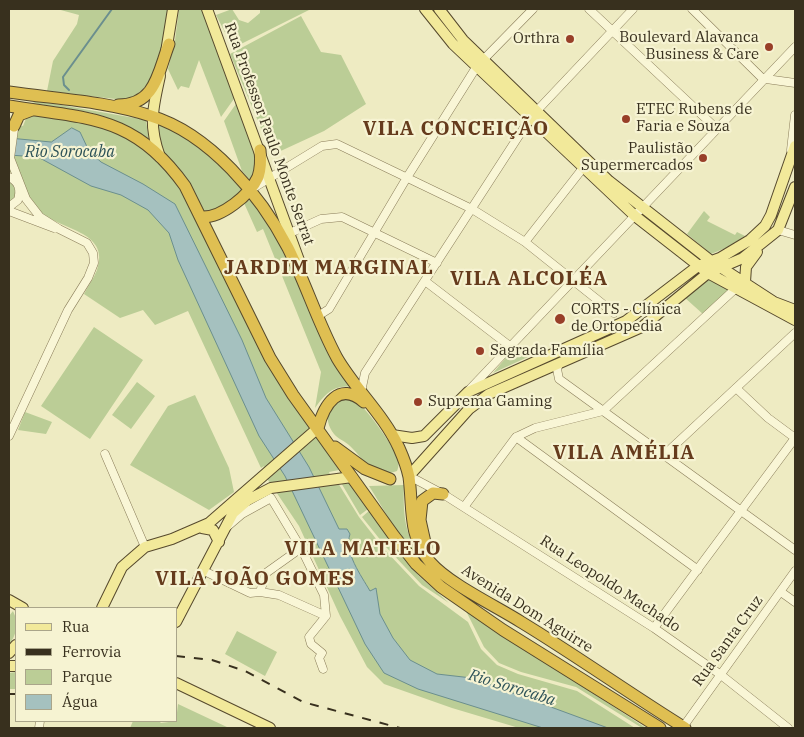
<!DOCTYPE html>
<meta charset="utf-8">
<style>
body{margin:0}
#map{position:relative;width:804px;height:737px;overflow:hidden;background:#eeebc2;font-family:"IBM Plex Serif",serif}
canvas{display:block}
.frame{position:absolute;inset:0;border:10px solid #38301e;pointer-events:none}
.legend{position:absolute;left:15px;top:607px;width:162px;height:115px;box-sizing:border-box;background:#f6f3d2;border:1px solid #aaa58a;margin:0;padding:6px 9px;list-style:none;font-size:15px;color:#38301e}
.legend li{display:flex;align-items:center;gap:10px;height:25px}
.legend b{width:25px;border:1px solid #aaa58a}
</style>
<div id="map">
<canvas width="804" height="737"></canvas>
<div class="frame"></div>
<ul class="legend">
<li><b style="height:6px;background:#f2e99a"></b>Rua</li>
<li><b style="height:6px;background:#38301e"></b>Ferrovia</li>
<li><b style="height:14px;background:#bbcd96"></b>Parque</li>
<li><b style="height:14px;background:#a5c1bf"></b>Água</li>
</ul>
</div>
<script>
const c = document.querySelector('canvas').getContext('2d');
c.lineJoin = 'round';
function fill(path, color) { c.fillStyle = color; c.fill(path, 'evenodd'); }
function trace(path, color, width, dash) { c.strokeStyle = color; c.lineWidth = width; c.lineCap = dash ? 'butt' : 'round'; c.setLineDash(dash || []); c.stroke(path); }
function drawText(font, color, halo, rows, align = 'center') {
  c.font = font + ' "IBM Plex Serif",serif'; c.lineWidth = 4.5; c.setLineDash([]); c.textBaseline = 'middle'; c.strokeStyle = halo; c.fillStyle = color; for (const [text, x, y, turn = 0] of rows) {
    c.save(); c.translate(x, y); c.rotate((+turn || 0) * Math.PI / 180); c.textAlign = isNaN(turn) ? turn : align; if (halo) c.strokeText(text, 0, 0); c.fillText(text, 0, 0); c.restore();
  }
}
fill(new Path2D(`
 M57,9H169C165,40 160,91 124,100L47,91L53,61L77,24L79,15Z
 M179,9H202L236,96L221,117L199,60L189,88L181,86L178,90L168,69L175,40Z
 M232,9L239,20L248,23L260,13V9H311L233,48L216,15Z
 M301,16L321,52L341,55L366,104L324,131L272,155L230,54Z
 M38,101L146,120L149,140L123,125L93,113L32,103Z
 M238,101L258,157L252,179H249L242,171L224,121Z
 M34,115L100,125L146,148L177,183L265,359L339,470L329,472L334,484L338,483L359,517L384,549L419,586L468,622L481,649L497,665L518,674L577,691L635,728H519L452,708L384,684L367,667L340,616L299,526L262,471L264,466L261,468L188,311L155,325L143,310L120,318L84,294C88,286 94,278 97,270C111,230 58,230 39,211C29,201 26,187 20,174L9,172V124L23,126L27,116Z
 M155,123C190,136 216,161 242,188V190L215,212L204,211L194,190L164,154Z
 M9,180L16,189L15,197L9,203Z
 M252,199L265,215L351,387C334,384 324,395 315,408L321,372L263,229L257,232L244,203Z
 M704,211L710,217L707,221L735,235L737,232L745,236L728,247L711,254L687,234Z
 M709,277L729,290L704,315L684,297Z
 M94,327L143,360L90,439L41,406Z
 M516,346L530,356L493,373Z
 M137,382L155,396L131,429L112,415Z
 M195,395L229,468L234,492L209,510L130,465L168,406Z
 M346,399C349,399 352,399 354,400C365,405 392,445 397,456C399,462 399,466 397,471C372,480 365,460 350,446C345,441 338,439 334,434C322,418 328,403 346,399Z
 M25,412L52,422L46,434L18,430Z
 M347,480L368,509L360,515L340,481Z
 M404,485C401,551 421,557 468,596L463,597C419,575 394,526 369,486Z
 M370,510L418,575L449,603L422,585L386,547L362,517Z
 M13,611C19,623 17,634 9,645V616Z
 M466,611L483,621L646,728H642L576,687L521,672L499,663L484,647Z
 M237,631L277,652L265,676L225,654Z
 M16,672V689H9V673Z
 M178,704L229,728H130L133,721H159L161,723L176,721Z`), '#bbcd96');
const water = new Path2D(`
 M72,128L80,132L89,151L101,162L143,184L175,204L242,340L266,398L309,467L339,529H347L350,534C344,553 361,575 370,591L376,588L380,614L393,638L410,660L437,674L472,678L608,728H543L418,689L384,673L365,644L285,476L259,436L178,260L169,233L148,210L121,195L91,186L38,157L9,155V138L51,142Z`);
fill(water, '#a5c1bf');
trace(water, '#6b8f8e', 1);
trace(new Path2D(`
 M69,90L64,85L63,77L112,9`), '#6b8f8e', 2);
const minor = new Path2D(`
 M589,9L717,129
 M692,9L764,80
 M483,60L533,9
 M766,79L795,83
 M791,150L795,115
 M9,177C19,182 21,189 18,200L9,207
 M255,187L322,146L337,144L472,209L525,242L614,313
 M9,211L54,228
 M778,230L795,235
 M290,233L321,219L342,217L437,263
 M525,242L583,168
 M425,281L511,347
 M318,316L329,309L406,179L477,66
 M559,364L557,369L559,379L795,550
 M736,388L768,418L795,438
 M469,390L795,47
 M361,392L365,373L531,117L633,9
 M9,436L68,310L88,278L94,263L93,253L87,243L59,229L40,217L26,199L10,158L15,122
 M516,437L698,570
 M105,454L145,547
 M663,456L795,333
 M409,476L443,494L654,628L721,675L788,728
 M464,507L516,437L535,428L603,411L735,289
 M228,526L242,514L271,498L301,548L324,595L326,616
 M204,571L250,593L260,592L279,595L326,616
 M260,592L266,573L301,548
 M781,592L795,602
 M654,628L795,438
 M323,669L319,658L322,653L311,644L309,637L326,616
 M683,727L795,571
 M39,728L40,721`);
const major = new Path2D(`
 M207,9L300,263
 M425,9L453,44L635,216L708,273L795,320
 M439,9L463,40L609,181L711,261L774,302L795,310
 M166,52L173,9
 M160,157C148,124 153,108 160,76
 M745,282L746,267L757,252
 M392,435L412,438L424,436L468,392L626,321L698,266L720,258L750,240L765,226L771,215L795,146
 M409,476L469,409L489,394L642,327L708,273L743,258L778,230L795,187
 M202,528L213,530L219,542
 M9,600L23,608
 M102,608L122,567L145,547L172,539L209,523L318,428
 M176,622L233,513L248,500L271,488L352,477
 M9,653L16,645
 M9,666H16
 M176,683L270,728`);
const highway = new Path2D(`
 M9,92C56,99 106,101 151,116C210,134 261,196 288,248C306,284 318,323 337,358C355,389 384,415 399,448C403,457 407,467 409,477C413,507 408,536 430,562C449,584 496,606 521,622C577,656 630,694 685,728
 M118,105C156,105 158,72 169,44
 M9,106C87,119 134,114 185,186L270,358L293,395L394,536L416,564L441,587L503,630L660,728
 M14,126L19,115L32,110
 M202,217C221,218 250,195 258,177C261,168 261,159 260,150
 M318,428C324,405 339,380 364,402
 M335,447L365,469L390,479
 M426,547L420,520L422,501L433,493L443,494`);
trace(minor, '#897c59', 9);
trace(major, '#56492d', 12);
trace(highway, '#56492d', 13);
trace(minor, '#f9f6d6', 8);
trace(major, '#f2e99a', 10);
trace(highway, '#dfbf52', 11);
trace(new Path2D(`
 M176,656L212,660L245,671L303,702L400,728
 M9,694H16`), '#38301e', 2, [9, 9]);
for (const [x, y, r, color] of [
 [570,39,5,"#983f28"],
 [769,47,5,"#983f28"],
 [626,119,5,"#983f28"],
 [703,158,5,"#983f28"],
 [560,319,6,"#983f28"],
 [480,351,5,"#983f28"],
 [418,402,5,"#983f28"]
]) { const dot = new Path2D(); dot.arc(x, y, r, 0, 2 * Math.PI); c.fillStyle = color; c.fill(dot); trace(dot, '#f6f3d2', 2); }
drawText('15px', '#38301e', '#f6f3d2', [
 ["Boulevard Alavanca",759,38,"right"],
 ["Business & Care",759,55,"right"],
 ["Orthra",560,39,"right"],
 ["ETEC Rubens de",636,110],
 ["Faria e Souza",636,127],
 ["Paulistão",693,149,"right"],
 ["Supermercados",693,166,"right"],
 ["CORTS - Clínica",571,310],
 ["de Ortopedia",571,327],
 ["Sagrada Família",490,351],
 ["Suprema Gaming",428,402]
], 'left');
drawText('15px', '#38301e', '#f6f3d2', [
 ["Rua Professor Paulo Monte Serrat",269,134,70],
 ["Rua Leopoldo Machado",610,584,33],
 ["Avenida Dom Aguirre",527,609,32],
 ["Rua Santa Cruz",728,641,-54]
]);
drawText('italic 16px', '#2d5258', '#f6f3d2', [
 ["Rio Sorocaba",70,152],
 ["Rio Sorocaba",512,688,17]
]);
c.letterSpacing = '1px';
drawText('bold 20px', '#653b1c', '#f6f3d2', [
 ["VILA CONCEIÇÃO",456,129],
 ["JARDIM MARGINAL",329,268],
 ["VILA ALCOLÉA",529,279],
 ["VILA AMÉLIA",624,453],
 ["VILA MATIELO",363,549],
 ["VILA JOÃO GOMES",255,579]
]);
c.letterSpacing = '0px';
</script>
